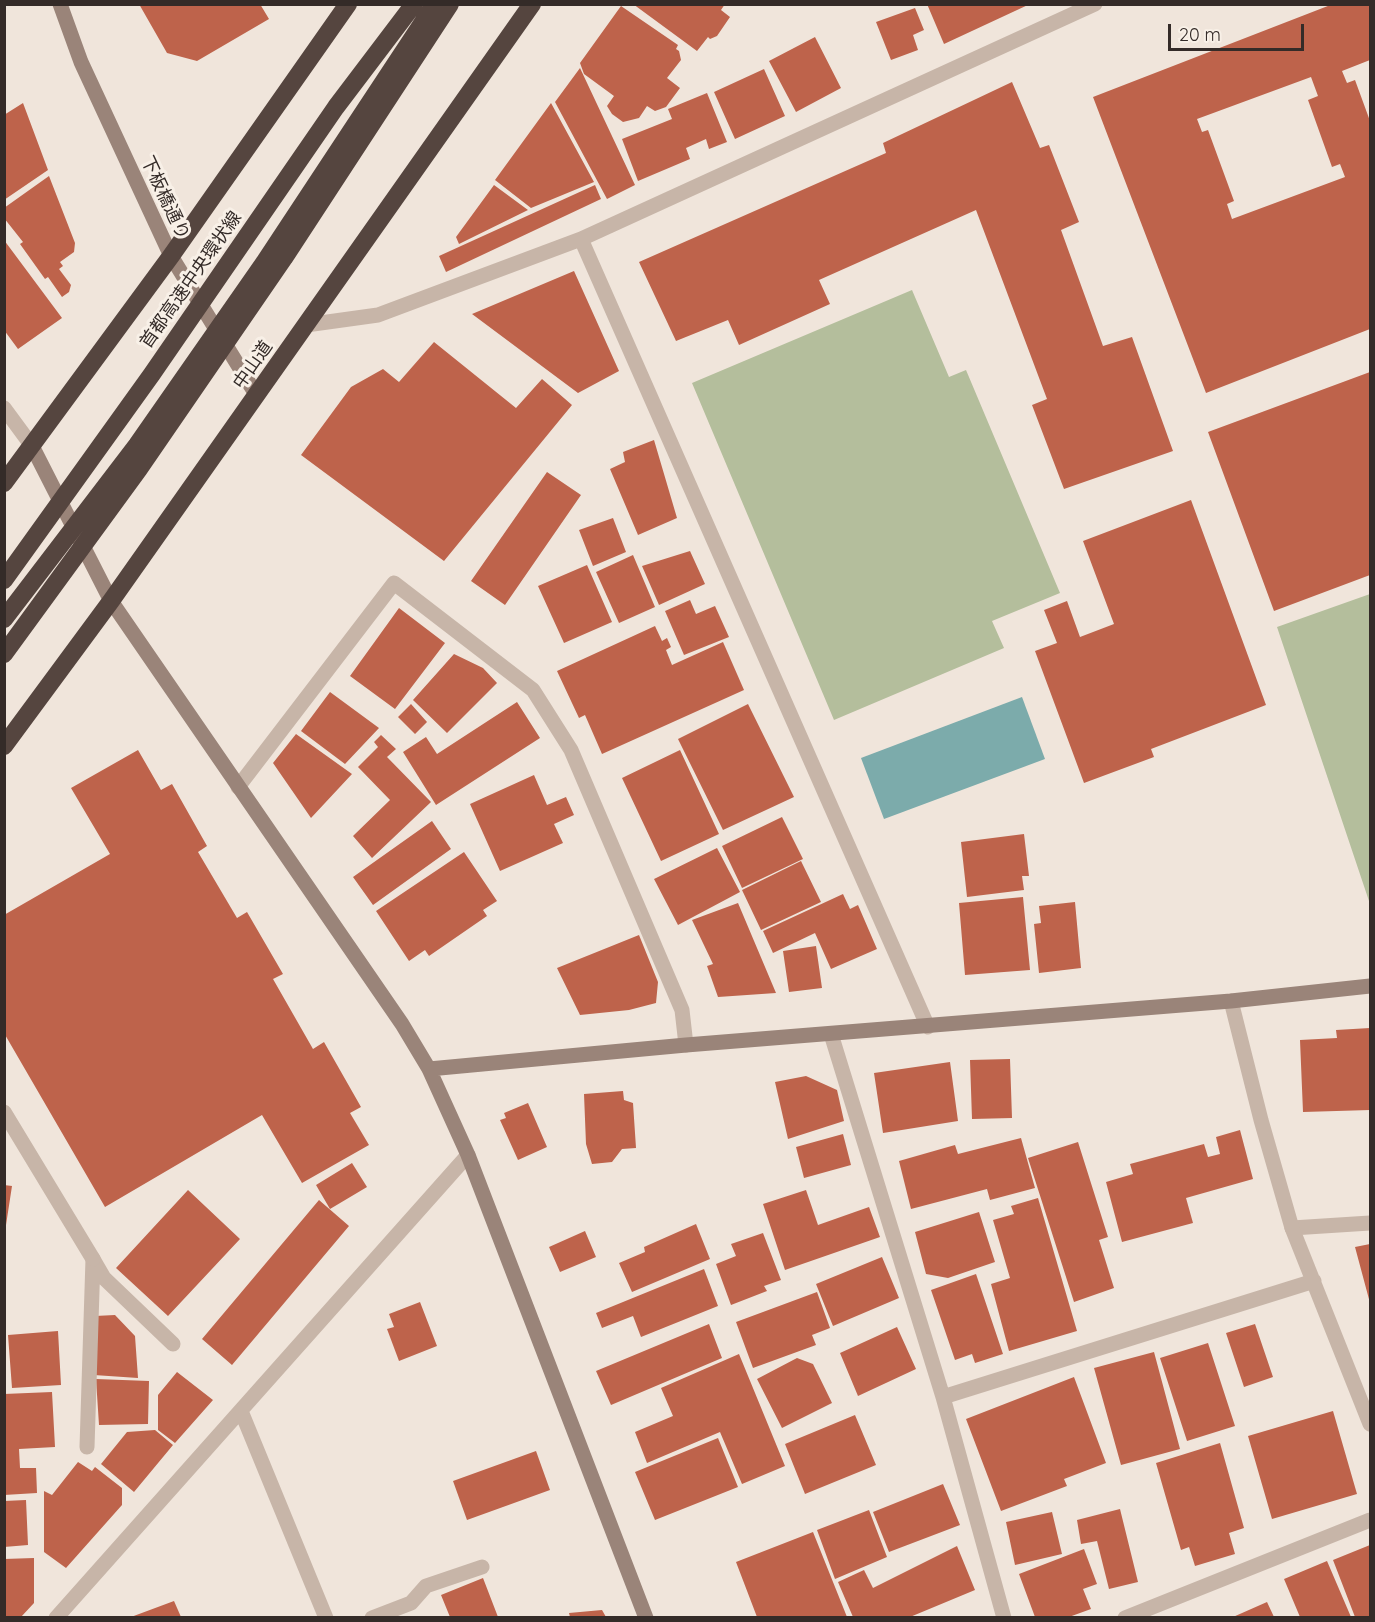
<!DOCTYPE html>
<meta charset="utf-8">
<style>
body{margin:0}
#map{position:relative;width:1375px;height:1622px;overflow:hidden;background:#f0e5db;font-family:Quicksand,sans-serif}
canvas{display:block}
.frame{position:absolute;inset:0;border:6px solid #342b28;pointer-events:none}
.scale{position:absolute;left:1168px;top:24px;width:136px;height:27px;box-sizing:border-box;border:3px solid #342b28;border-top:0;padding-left:8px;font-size:18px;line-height:21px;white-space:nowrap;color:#342b28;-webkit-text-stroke:4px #f8f0e7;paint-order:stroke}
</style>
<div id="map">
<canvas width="1375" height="1622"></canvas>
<div class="frame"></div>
<div class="scale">20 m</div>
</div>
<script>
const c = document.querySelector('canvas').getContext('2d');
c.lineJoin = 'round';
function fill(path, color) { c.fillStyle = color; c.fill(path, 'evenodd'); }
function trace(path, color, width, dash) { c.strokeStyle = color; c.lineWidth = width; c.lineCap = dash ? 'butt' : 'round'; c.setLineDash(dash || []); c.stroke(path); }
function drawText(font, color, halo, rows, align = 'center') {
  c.font = font + ' Quicksand,"Noto Sans JP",sans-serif'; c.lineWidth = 6; c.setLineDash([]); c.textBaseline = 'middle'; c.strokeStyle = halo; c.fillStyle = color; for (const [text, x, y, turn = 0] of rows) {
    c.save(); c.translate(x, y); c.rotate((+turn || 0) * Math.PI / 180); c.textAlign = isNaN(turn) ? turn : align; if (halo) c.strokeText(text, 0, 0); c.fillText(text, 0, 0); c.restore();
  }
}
fill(new Path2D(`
 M912,290L949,377L966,370L1060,593L992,621L1004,648L834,720L692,383Z
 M1370,594V904L1277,627Z`), '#b4be9c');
fill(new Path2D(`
 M1022,697L1045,759L884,819L861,758Z`), '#7cabab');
fill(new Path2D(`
 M139,4H260L269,19L197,61L167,53Z
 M633,4H725L721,10L730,17L717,36L710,39L708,37L697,51Z
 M927,4H1030L944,44Z
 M1333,4H1370V60L1342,71L1347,83L1355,80L1370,121V329L1206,393L1093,97ZM1311,77L1318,96L1308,100L1332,167L1340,164L1345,177L1232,219L1227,204L1234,201L1208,130L1202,132L1197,119Z
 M621,6L678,45L676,49L679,51L681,60L667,78L680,88L666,107L655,111L647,106L639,118L623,122L612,114L607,106L614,96L584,74L580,63Z
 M915,8L924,30L913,35L918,50L891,60L876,22Z
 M815,37L841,88L796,112L769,61Z
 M580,68L635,185L607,199L555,102Z
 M764,69L785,116L735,139L714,92Z
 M1012,82L1040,148L1049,145L1079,222L1061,230L1103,346L1132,337L1173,451L1064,489L1032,405L1047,399L976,210L819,280L830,304L739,345L728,320L676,341L639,262L886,153L883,143Z
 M707,93L727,142L709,149L706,139L686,148L690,159L638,181L622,139L672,119L668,109Z
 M23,103L48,170L4,200V115Z
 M551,103L594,182L531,208L495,180Z
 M49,176L75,243L74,252L60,262L63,266L59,269L71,285L69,292L62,297L48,277L45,279L20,244L23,242L4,218V208Z
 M494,185L528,210L459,244L456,237Z
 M595,185L601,199L446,272L439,256Z
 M4,240L62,318L18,349L4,330Z
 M574,271L619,371L578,393L472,314Z
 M434,342L516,408L542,379L572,405L444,561L301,455L351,387L383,369L399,382Z
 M1370,372V575L1274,611L1208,432Z
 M654,440L677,518L638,535L610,469L625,462L623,452Z
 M547,472L581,495L505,605L471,581Z
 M1191,500L1266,705L1151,749L1154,757L1084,783L1035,651L1057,643L1044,610L1067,601L1080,637L1114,624L1083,541Z
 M613,518L626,552L593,566L579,530Z
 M690,551L705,584L659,605L642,566Z
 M633,555L655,607L619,623L596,572Z
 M587,565L612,622L564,643L538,586Z
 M690,600L696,614L715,606L729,637L684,655L665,611Z
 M399,608L445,643L395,709L350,676Z
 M655,626L662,641L667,638L671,647L666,650L672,665L723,642L744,690L602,754L585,715L579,718L557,671Z
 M454,654L483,668L497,683L447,733L413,700Z
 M330,692L379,728L345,764L301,731Z
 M517,702L540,738L436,805L403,752L426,737L437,754Z
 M411,704L427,722L415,734L398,717Z
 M748,704L794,797L723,830L678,739Z
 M296,734L352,774L311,818L273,763Z
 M381,735L396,749L387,757L431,802L372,858L353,836L390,800L358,767L378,747L374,742Z
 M138,750L161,790L172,784L207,846L198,852L237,918L247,912L283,974L273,979L313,1049L324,1042L361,1107L350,1113L369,1145L302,1183L262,1115L105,1207L4,1033V915L110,854L71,788Z
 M680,750L719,834L661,861L622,778Z
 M534,775L547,805L566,797L574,815L554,824L563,843L500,871L470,804Z
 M782,817L803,859L742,888L722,846Z
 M432,821L451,849L373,905L353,877Z
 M1024,834L1029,876H1022L1024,890L967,897L961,842Z
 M717,848L740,892L678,925L654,879Z
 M464,852L497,901L483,910L487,916L429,956L425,950L409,961L376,911Z
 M801,861L821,902L761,930L742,890Z
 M843,894L850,909L858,905L877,949L831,969L815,933L773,953L763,931Z
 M1023,897L1030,970L965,975L959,903Z
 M1075,902L1081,968L1039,973L1034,924L1041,923L1039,906Z
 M738,903L776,993L718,997L707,966L713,964L692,920Z
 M639,935L658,982L656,1003L629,1010L580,1015L557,968Z
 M816,946L822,988L789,992L783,951Z
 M1370,1028V1110L1303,1112L1300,1040L1337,1038L1336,1030Z
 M1010,1059L1012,1118L972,1119L970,1060Z
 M950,1062L958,1121L883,1133L874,1073Z
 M806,1076L837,1090L844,1121L788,1139L775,1082Z
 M623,1091L624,1100L633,1103L636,1148L622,1149L612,1162L592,1164L586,1144L584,1094Z
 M528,1103L547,1147L518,1160L500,1120L506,1118L504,1113Z
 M1240,1130L1253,1179L1186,1198L1193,1223L1122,1242L1106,1182L1133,1174L1130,1164L1204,1144L1208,1157L1220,1154L1216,1137Z
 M843,1134L851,1165L804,1178L796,1147Z
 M1021,1138L1035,1188L990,1200L987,1189L911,1209L899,1161L955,1145L958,1154Z
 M1078,1142L1108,1237L1099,1240L1114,1288L1074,1302L1028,1158Z
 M352,1163L367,1187L330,1209L316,1185Z
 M4,1185L12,1186L6,1225H4Z
 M188,1190L240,1239L168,1316L116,1268Z
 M806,1190L818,1225L869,1207L880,1237L785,1270L763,1204Z
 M1038,1198L1077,1331L1009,1351L991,1284L1010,1278L993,1220L1014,1214L1011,1206Z
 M319,1200L349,1226L232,1365L202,1339Z
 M979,1212L995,1262L948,1278L926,1274L915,1232Z
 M696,1224L710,1259L632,1292L619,1263L645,1252L644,1247Z
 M585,1231L596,1257L560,1272L549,1247Z
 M763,1233L781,1280L764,1286L767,1291L731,1305L716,1264L736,1256L731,1244Z
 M1370,1244V1303L1355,1247Z
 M882,1257L899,1298L833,1326L816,1284Z
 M704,1269L718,1306L641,1337L633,1316L602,1328L596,1313Z
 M976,1274L1003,1354L975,1363L972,1354L955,1360L931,1290Z
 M817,1292L830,1328L812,1335L816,1345L753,1368L736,1322Z
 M420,1302L437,1346L399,1361L387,1329L394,1327L389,1314Z
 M115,1315L135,1336L138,1378L94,1375L95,1316Z
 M709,1324L722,1358L611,1405L596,1371Z
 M1255,1324L1273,1377L1244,1387L1226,1333Z
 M897,1327L916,1369L858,1396L840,1353Z
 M58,1331L61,1385L12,1388L8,1335Z
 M1208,1343L1235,1426L1187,1441L1160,1358Z
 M1154,1352L1180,1449L1121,1465L1094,1368Z
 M739,1354L785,1466L742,1484L720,1432L647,1463L635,1432L673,1416L661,1388Z
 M797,1358L813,1364L832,1403L782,1428L757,1379Z
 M177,1372L213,1400L175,1443L158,1430V1395Z
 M1074,1377L1106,1463L1064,1479L1067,1486L1001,1511L966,1419Z
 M96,1379L149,1381L148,1424L99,1425Z
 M52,1392L55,1447L19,1449L20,1468H36L37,1493L4,1495V1394Z
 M1333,1411L1357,1494L1272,1519L1248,1436Z
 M855,1415L876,1465L805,1494L785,1444Z
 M155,1430L173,1445L134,1492L101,1464L127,1432Z
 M718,1438L738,1487L655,1520L635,1472Z
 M1220,1443L1244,1528L1229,1533L1235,1554L1195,1566L1189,1547L1181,1550L1156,1463Z
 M536,1451L550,1490L467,1520L453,1481Z
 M78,1462L92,1471L95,1467L122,1488V1505L66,1568L44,1552V1491L52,1495Z
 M943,1484L960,1525L889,1552L873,1512Z
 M26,1500L28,1545L4,1547V1501Z
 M1120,1509L1138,1582L1109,1589L1097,1541L1081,1544L1077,1520Z
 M869,1510L887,1557L835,1579L817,1530Z
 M1052,1512L1062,1554L1015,1565L1006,1522Z
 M813,1532L847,1617H757L736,1562Z
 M1370,1545V1617H1355L1333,1560Z
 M957,1546L975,1590L910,1617H853L838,1582L864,1570L873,1588Z
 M1084,1549L1097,1584L1083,1589L1091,1609L1069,1617H1035L1019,1574Z
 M34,1558V1603L21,1617H4V1559Z
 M1327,1561L1351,1617H1300L1284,1579Z
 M483,1578L498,1617H450L441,1595Z
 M174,1601L181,1617H131Z
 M1267,1602L1274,1617H1233Z
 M602,1610L606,1617H570L569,1613Z`), '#be634b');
trace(new Path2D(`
 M1292,1228L1370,1223
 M93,1259L104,1278L173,1344
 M87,1447L93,1259
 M372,1618L411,1603L426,1586L482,1567`), '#c7b5a8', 15);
trace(new Path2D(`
 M581,239L928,1027
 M306,325L378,315L581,239L1095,4
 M4,408L32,446
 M238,787L394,583L533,690L571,750L682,1010L686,1045
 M1231,1001L1261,1120L1292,1228L1370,1424
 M831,1034L943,1397L1004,1618
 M4,1112L93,1259
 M943,1397L1314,1281
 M241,1411L326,1618
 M56,1618L468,1155
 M1125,1618L1370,1520`), '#c7b5a8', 15);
trace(new Path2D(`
 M60,4L81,62L171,256L257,396
 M32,446L111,601L402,1024L429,1069L468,1155L646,1618
 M429,1069L686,1045L1231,1001L1370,986`), '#9a8479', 15);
trace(new Path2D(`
 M4,483L171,256L348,4
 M4,746L111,601L532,4`), '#55453f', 18);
trace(new Path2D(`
 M4,580L152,374L336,107L414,4
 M4,619L137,445L264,263L435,4
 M4,654L139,469L284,258L450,4`), '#55453f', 18);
drawText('18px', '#342b28', '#f8f0e7', [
 ["下板橋通り",165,198,65],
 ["首都高速中央環状線",191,280,-55],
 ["中山道",253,365,-55]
]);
</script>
